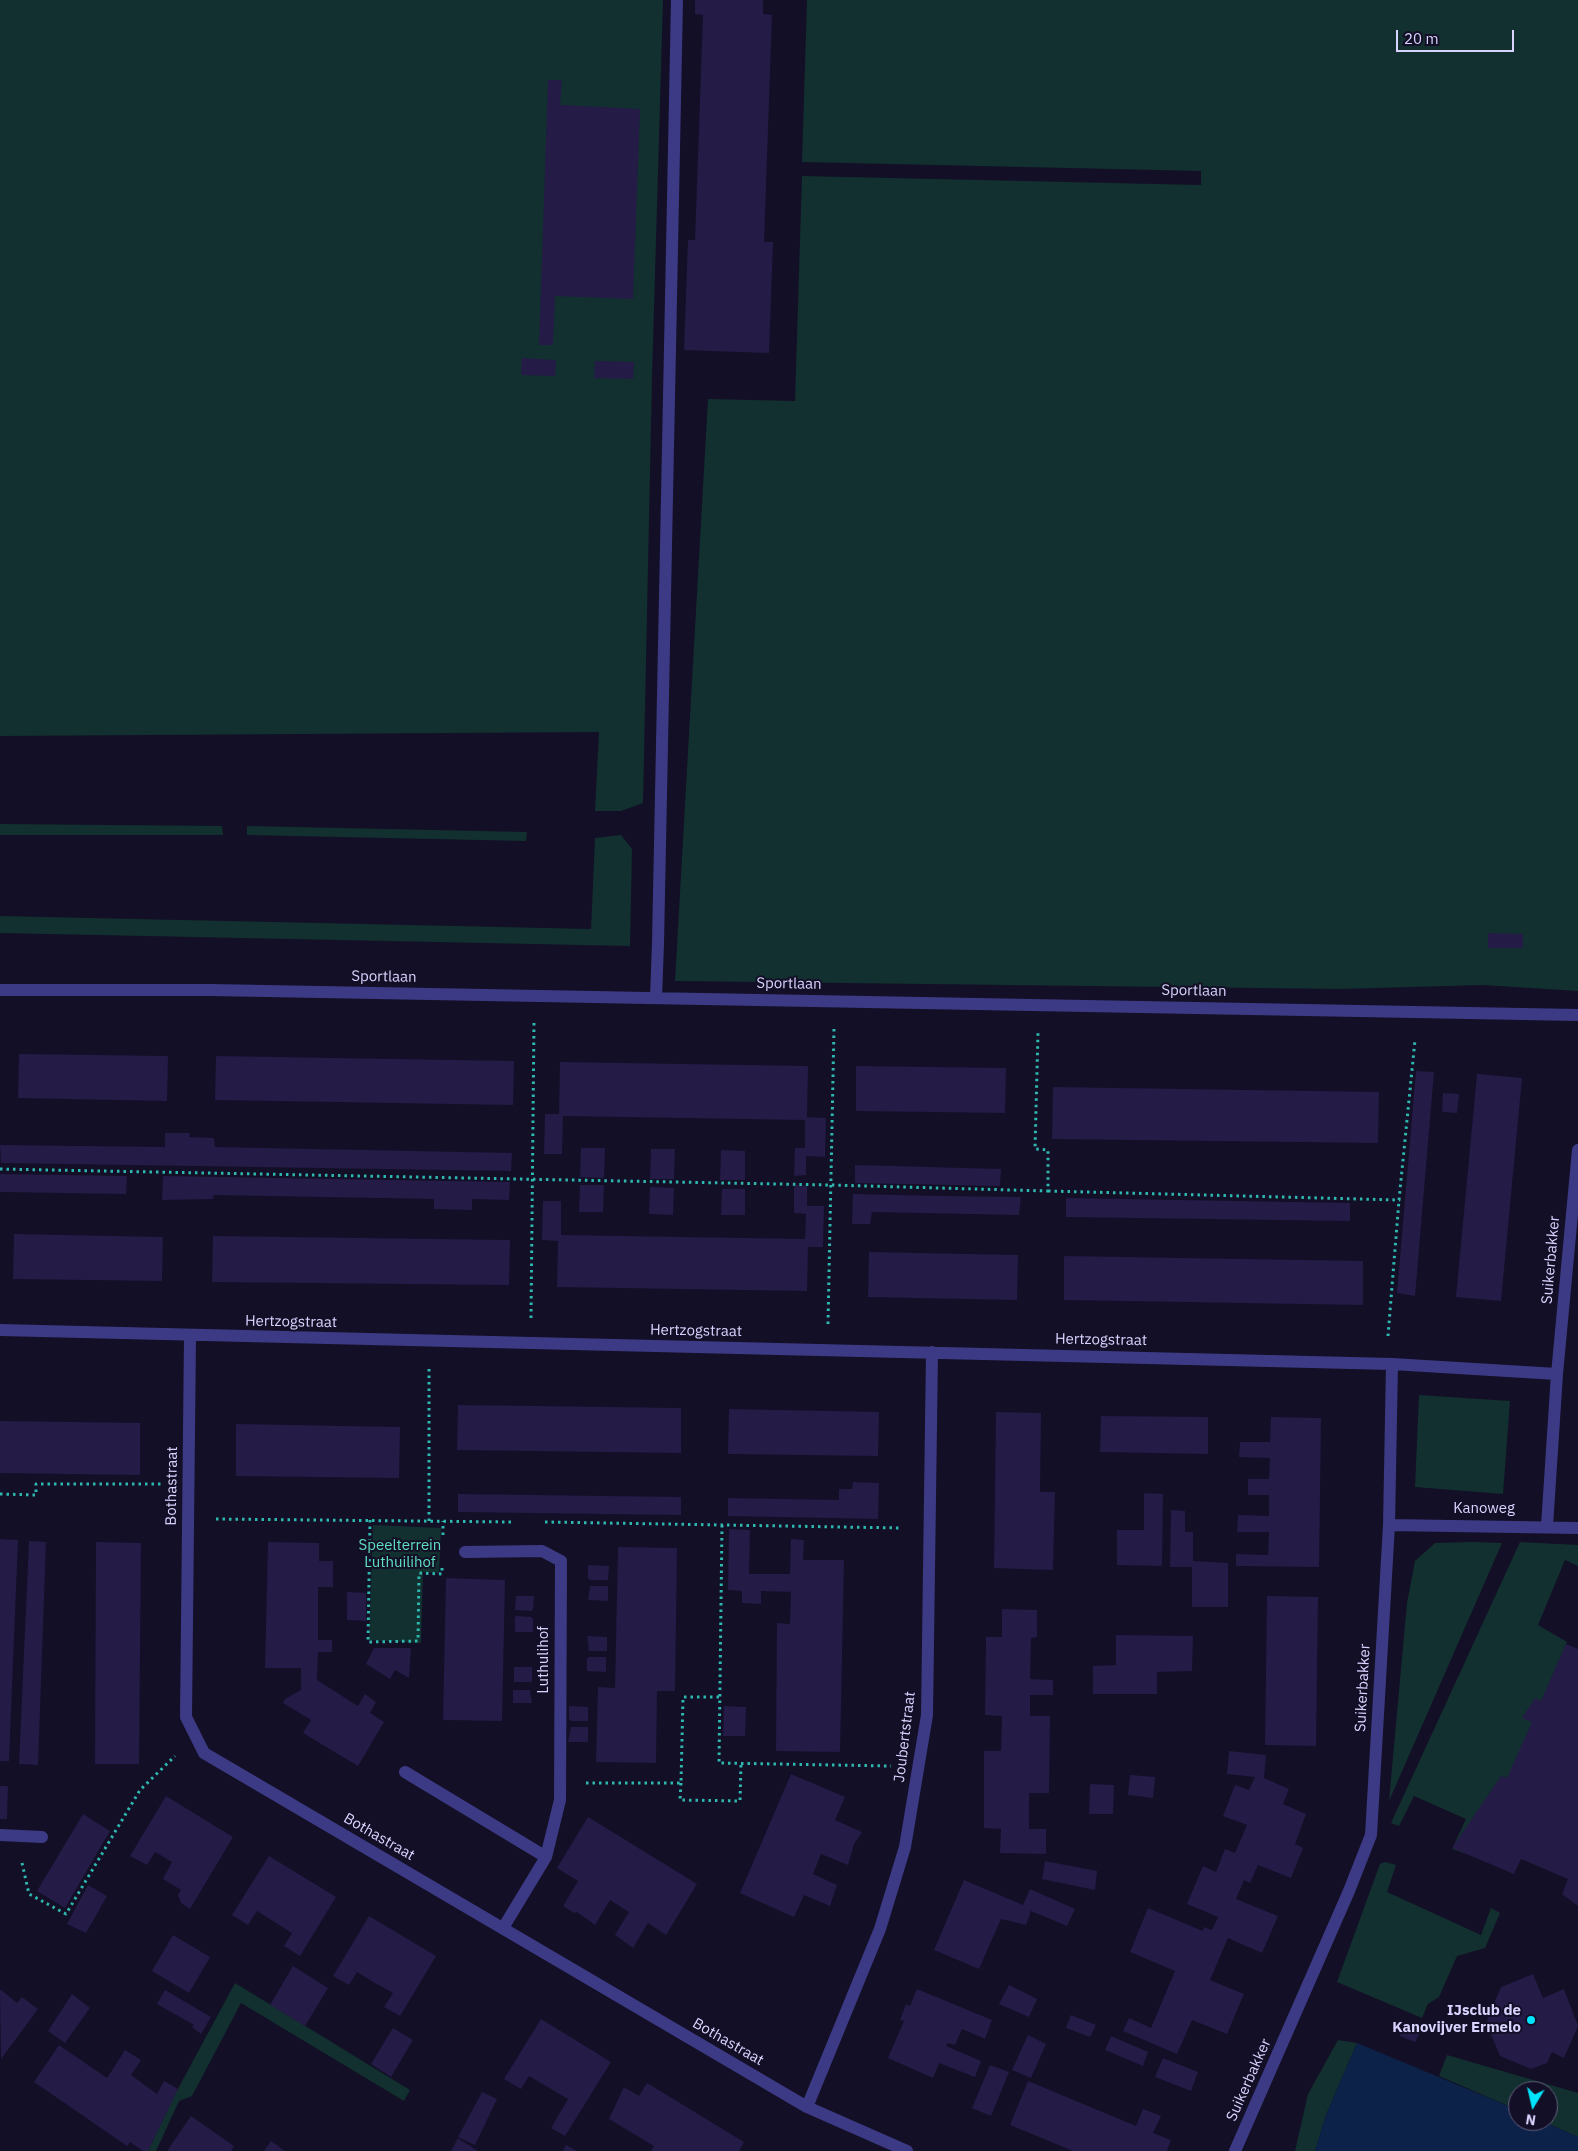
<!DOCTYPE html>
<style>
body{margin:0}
#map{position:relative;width:1578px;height:2151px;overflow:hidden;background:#130f26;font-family:"IBM Plex Sans",sans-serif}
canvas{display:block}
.north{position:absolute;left:1508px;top:2081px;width:50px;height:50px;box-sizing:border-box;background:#130f26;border:1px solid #625e7d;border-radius:50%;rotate:189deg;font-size:14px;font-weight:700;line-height:20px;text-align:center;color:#d9d4ff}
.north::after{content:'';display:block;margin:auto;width:18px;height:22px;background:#00e5ff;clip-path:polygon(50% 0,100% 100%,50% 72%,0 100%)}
.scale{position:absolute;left:1396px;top:30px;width:118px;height:22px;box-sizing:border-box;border:2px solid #d9d4ff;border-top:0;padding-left:6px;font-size:15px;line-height:18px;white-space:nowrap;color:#d9d4ff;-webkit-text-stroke:4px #130f26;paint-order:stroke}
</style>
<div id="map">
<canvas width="1578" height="2151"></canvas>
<div class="north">N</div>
<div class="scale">20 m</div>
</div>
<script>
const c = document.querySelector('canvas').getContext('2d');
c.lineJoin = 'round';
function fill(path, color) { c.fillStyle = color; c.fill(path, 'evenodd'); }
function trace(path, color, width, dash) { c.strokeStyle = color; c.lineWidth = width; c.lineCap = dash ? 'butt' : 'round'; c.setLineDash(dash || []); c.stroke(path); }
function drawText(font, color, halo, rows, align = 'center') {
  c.font = font + ' "IBM Plex Sans",sans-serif'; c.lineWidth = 4; c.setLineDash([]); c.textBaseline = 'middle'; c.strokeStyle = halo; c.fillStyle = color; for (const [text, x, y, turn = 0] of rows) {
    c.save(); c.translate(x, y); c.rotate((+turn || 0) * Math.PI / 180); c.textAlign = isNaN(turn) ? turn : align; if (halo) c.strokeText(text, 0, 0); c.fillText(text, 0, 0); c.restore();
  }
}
fill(new Path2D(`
 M0,0H663L652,377L643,803L621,811H595L599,732L0,736Z
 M807,0H1578V991L1483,985L1341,989L675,981L708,399L795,401L802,176L1201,185V171L802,162Z
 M0,824L222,826L223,835H0Z
 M247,826L527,832L526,841L247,835Z
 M621,835L632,849L630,946L0,933V916L591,929L595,838Z
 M1419,1395L1510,1401L1503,1494L1415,1487Z
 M373,1525L441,1528L439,1573L423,1572L421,1643L369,1640Z
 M1472,1542L1502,1543L1389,1801L1407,1603L1415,1561L1435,1543Z
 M1520,1542L1578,1545V1566L1565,1560L1538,1625L1567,1642L1476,1857L1452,1849L1466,1819L1414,1796L1399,1826L1391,1823Z
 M1385,1862L1396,1865L1387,1892L1481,1935L1491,1908L1500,1913L1485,1948L1457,1956L1439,1997L1428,2004L1422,2018L1337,1982L1380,1864Z
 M235,1983L410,2090L404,2101L241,2003L192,2096L179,2101L156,2151H148L173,2098Z
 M1338,2040L1357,2043L1326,2115L1315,2151H1295L1308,2094Z
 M1447,2055L1578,2093V2137L1542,2121H1548V2091H1518V2110L1439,2076Z`), '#12302f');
fill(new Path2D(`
 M1357,2043L1518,2110V2121H1542L1578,2137V2151H1315L1326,2115Z`), '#0c2248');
fill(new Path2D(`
 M695,0H763V14L772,15L764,242H773L769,353L684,350L688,240H695L703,15L695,14Z
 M548,80H562L560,105L640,109L633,299L555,296L553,345H539Z
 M522,358L556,360L555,376L521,375Z
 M595,361L634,362L633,379L594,378Z
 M1488,933L1523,934V948H1488Z
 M19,1054L168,1056L167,1101L18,1098Z
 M216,1056L514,1061L513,1105L215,1100Z
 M560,1062L808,1066L807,1117L826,1118L825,1157L806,1156V1175L794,1176L795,1148H805V1120L563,1116L562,1154H544L545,1114H559Z
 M856,1066L1006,1068L1005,1113L856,1111Z
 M1416,1071L1434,1072L1415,1296L1397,1293Z
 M1477,1074L1522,1078L1501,1301L1456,1297Z
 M1053,1087L1379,1092L1378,1143L1052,1139Z
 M1443,1093L1459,1094L1457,1113L1442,1112Z
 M165,1133H190L189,1137L214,1138L215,1147L512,1153L511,1171L1,1163L0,1145L165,1147Z
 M581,1148H605L604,1178L580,1177Z
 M651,1149H675L674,1179H650Z
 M721,1150L745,1151V1180H720Z
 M855,1165L1001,1169L1000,1186L855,1183Z
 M0,1174L127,1176L126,1194L0,1192Z
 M163,1176L510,1182L509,1200L472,1199V1210L434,1209V1199L214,1195L213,1199L162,1200Z
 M580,1185H604L603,1212H579Z
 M794,1185L807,1186V1206H824L823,1247H808L807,1291L557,1287L558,1241L542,1240L543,1201H561V1235L805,1239L806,1214L794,1213Z
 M650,1187L674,1188L673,1215L649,1214Z
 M722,1189H745V1215H721Z
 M853,1194L943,1196L1021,1197L1019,1215L872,1212L870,1224H852Z
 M1066,1198L1350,1203V1221L1066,1217Z
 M14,1234L163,1237L162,1281L13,1279Z
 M213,1236L510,1240L509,1285L212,1282Z
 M869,1252L1018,1255L1017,1300L868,1297Z
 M1064,1256L1363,1261V1305L1064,1300Z
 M458,1405L681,1408V1453L457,1450Z
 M729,1409L879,1412L878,1456L728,1454Z
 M996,1412L1041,1413L1040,1492H1055L1053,1570L994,1568Z
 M1101,1416L1208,1417V1454L1100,1452Z
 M1271,1417L1321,1418L1319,1567L1236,1566V1554L1268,1555L1269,1532H1237L1238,1515L1269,1516V1495H1248V1479H1269L1270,1458L1239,1457L1240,1442H1270Z
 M0,1421L140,1423V1475L0,1473Z
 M236,1424L400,1427L399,1478L236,1476Z
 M853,1482L879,1483L878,1519L728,1516V1498L839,1500V1489H852Z
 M1144,1493L1163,1494L1162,1566L1117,1565V1530H1144Z
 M458,1494L681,1497V1515L458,1512Z
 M1171,1510L1185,1511V1532H1193V1561L1228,1563V1607H1192V1567H1170Z
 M729,1529L750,1530L749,1574H790L791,1539L804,1540L803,1560H844L840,1752L776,1751L777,1623L790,1624L791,1592L761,1591V1604L742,1603V1591L728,1590Z
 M0,1539L18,1540L9,1761H0Z
 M29,1541L46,1542L38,1765L19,1764Z
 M96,1542L141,1543L139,1764H95Z
 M268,1542L319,1543V1561H333V1587H318V1640H332V1652H318L317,1680L358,1706L365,1694L376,1702L370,1713L384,1722L358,1766L303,1733L311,1720L283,1703L285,1699L301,1690V1668H265Z
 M618,1547L677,1548L675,1691H657L656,1763L596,1762L598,1687L615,1688Z
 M588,1565L609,1566L608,1580H590L588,1578Z
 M446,1578L505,1580L502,1721L443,1720Z
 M590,1586H608V1601L588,1600Z
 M347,1592L366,1593V1621L347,1620Z
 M516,1596H534L533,1609L531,1611L515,1610Z
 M1267,1596L1318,1597L1316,1746L1265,1745Z
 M1002,1609L1037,1610V1637L1031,1638L1030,1679L1053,1680V1695H1030V1716H1050L1049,1793H1029V1829H1046V1854L1000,1853L1001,1829L984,1828V1751H1001L1002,1716L985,1715L986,1637H1002Z
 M515,1616L531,1617L533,1619V1632H515Z
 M1116,1635L1193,1636L1192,1671L1157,1672V1694H1093V1666L1116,1665Z
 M587,1636L607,1637V1651H589Z
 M1566,1644L1578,1649V1906L1562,1894L1568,1879L1521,1859L1514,1874L1452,1848L1501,1776L1507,1778L1532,1722L1522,1718L1535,1698L1541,1701Z
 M374,1648H411L409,1678L395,1670L390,1679L366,1664Z
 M589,1657H606V1672L587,1671V1659Z
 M514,1667H532V1682H514Z
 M513,1690H530L532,1703H513Z
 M569,1706L588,1707V1721H571L569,1719Z
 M724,1706L746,1707L745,1736H723Z
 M571,1727H588V1742H568Z
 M1229,1751L1266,1755L1264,1778L1289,1789L1283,1804L1306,1814L1295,1844L1303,1848L1291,1878L1258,1865L1250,1883L1244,1880L1236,1899L1278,1916L1262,1953L1228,1938L1210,1980L1244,1994L1227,2034L1192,2020L1177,2054L1123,2031L1129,2018L1151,2028L1175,1971L1130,1952L1148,1908L1203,1931L1204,1927L1212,1930L1218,1917L1187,1904L1203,1866L1216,1872L1225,1849L1235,1853L1247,1825L1223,1816L1235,1785L1249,1790L1255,1777L1227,1774Z
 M791,1774L845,1797L835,1820L862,1832L854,1844L848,1865L821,1854L813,1874L837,1885L830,1906L804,1895L794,1917L740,1893Z
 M1130,1775L1155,1777L1153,1798L1128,1795Z
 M1090,1784L1114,1785L1113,1814H1089Z
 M0,1786H8L7,1819H0Z
 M166,1796L233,1837L190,1909L181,1903L178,1895L181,1890L163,1879L172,1862L155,1852L147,1865L130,1856Z
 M83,1814L110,1831L65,1908L37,1891Z
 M588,1817L697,1884L666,1935L648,1923L633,1948L615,1935L629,1912L610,1900L595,1925L577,1912L574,1913L563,1906L578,1881L557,1868Z
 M269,1856L336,1897L300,1956L284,1946L292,1933L257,1911L248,1925L232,1915Z
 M1045,1861L1097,1871L1095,1890L1042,1879Z
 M964,1880L1023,1905L1030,1889L1075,1909L1067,1926L1031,1911L1026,1925L1001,1919L979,1969L934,1950Z
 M88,1885L107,1896L86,1933L67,1924Z
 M369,1916L436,1956L400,2016L384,2007L393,1993L375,1983L357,1972L349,1985L333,1976Z
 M173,1935L210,1957L189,1993L152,1971Z
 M293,1966L328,1988L305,2026L270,2005Z
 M1533,1974L1543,1998L1564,1989L1578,2026L1564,2058L1552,2052L1547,2063L1531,2069L1500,2056L1486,2023L1501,1987Z
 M1009,1985L1037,1999L1029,2017L999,2004Z
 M0,1989L17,2003L22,1997L38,2009L1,2059Z
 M917,1989L992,2020L985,2039L962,2029L955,2045L948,2043L946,2046L981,2061L975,2077L939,2063L933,2078L888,2058L904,2021L900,2020L906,2004L910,2006Z
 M165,1990L211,2017L201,2034L192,2027L194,2025L157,2004Z
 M72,1994L90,2008L65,2043L48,2031Z
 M1071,2015L1096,2025L1090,2037L1066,2028Z
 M541,2019L611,2062L565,2136L551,2128L568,2099L529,2076L521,2089L504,2079Z
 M1404,2022L1422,2028L1415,2042L1400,2036Z
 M393,2028L413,2040L391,2077L371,2064Z
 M1028,2035L1046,2044L1031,2078L1012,2070Z
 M1111,2036L1148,2052L1143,2066L1105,2050Z
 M59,2045L107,2078L125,2050L141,2060L131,2075L157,2094L164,2081L178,2089L148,2151H143L130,2142L127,2146L34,2082Z
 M1163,2058L1198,2072L1191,2091L1155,2077Z
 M990,2065L1009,2072L991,2116L972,2108Z
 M1028,2081L1136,2126L1143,2109L1161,2116L1153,2133L1171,2140L1167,2151H1073L1010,2125Z
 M647,2083L744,2142L739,2151H651L654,2146L609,2119L624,2087L639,2096Z
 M482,2092L497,2099L475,2145L458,2137Z
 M191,2116L234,2146L231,2151H167Z
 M458,2138L459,2139L478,2151H451Z
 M271,2141L285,2151H264Z
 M566,2145L577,2151H563Z`), '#241b47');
trace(new Path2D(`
 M0,1169L830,1185L1048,1191V1150L1035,1149L1038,1033
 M1048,1191L1399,1200L1415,1040
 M531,1318L534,1021
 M828,1324L834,1028
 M1388,1336L1399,1200
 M0,1494L36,1495V1484H161
 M216,1519L512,1522
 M370,1520L368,1642L418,1641L419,1573L442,1574V1566
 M429,1521V1366
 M545,1522L902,1528
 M722,1525L719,1763L891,1766
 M443,1535V1521
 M586,1783H681L683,1697H720
 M681,1783L680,1800L740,1801L741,1764
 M22,1863L29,1894L66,1914L140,1790L175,1756`), '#2fb8b0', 3, [2.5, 4]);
trace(new Path2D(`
 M658,943L677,0
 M0,1835L42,1837`), '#3d3a85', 12);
trace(new Path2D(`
 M0,990H211L1578,1015
 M656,998L658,943
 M0,1330L1392,1364
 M190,1336L186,1717L204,1753L807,2107L907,2151
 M1389,1525L1578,1528
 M1547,1526L1557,1374L1578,1150
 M465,1552L542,1551L561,1561L560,1800L546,1857L503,1928
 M405,1772L546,1857
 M807,2107L880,1929L905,1847L927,1715L932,1352
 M1235,2151L1349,1891L1371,1835L1389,1525L1392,1364L1557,1374`), '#3d3a85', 12);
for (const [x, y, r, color] of [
 [1531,2020,5,"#00e5ff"]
]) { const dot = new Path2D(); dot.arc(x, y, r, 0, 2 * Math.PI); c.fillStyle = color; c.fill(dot); trace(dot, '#130f26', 2); }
drawText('15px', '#d9d4ff', '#130f26', [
 ["Sportlaan",384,977,1],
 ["Sportlaan",789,984,1],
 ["Sportlaan",1194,991,1],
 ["Suikerbakker",1551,1260,-85],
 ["Hertzogstraat",291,1322,1],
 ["Hertzogstraat",696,1331,1],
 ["Hertzogstraat",1101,1340,1],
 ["Bothastraat",172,1486,-89],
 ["Kanoweg",1484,1509],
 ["Luthulihof",544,1660,-90],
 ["Suikerbakker",1363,1688,-87],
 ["Joubertstraat",905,1737,-83],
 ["Bothastraat",379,1837,30],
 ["Bothastraat",728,2042,30],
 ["Suikerbakker",1249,2080,-66]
]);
drawText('15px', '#5fe0c0', '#130f26', [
 ["Speelterrein",400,1546],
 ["Luthuilihof",400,1563]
]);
drawText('bold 15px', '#d9d4ff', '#130f26', [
 ["IJsclub de",1521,2011],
 ["Kanovijver Ermelo",1521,2028]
], 'right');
</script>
